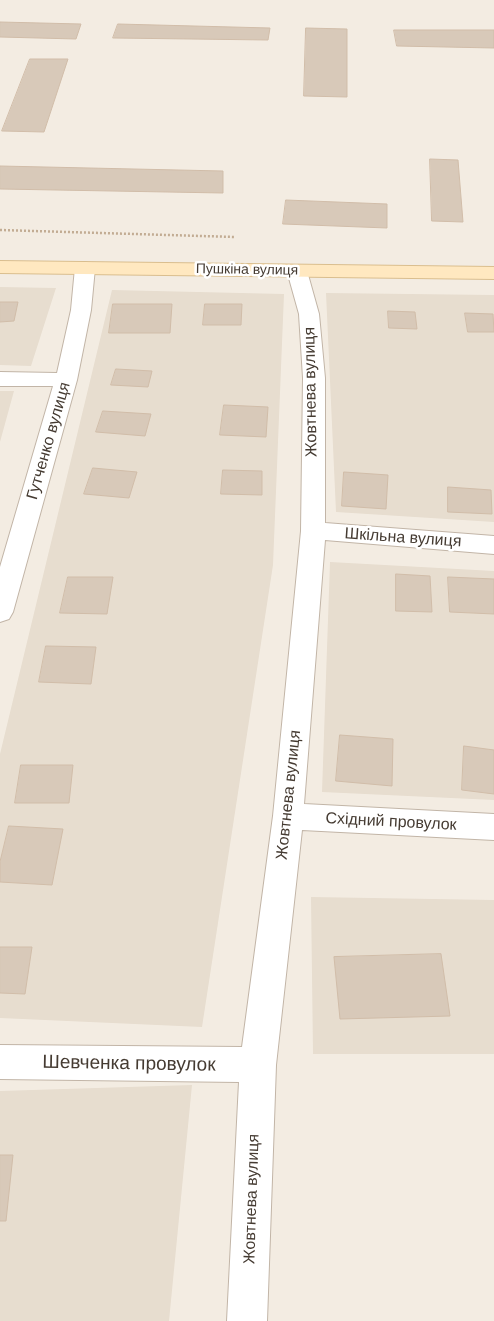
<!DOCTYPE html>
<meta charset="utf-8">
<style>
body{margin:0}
canvas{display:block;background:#f3ece2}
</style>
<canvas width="494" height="1321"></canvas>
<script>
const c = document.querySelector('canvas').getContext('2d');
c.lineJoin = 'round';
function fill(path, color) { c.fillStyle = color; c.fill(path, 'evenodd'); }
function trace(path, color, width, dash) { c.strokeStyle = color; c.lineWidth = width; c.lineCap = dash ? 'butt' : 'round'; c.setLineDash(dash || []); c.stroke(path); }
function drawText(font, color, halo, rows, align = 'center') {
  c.font = font + ' Helvetica,sans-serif'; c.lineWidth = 5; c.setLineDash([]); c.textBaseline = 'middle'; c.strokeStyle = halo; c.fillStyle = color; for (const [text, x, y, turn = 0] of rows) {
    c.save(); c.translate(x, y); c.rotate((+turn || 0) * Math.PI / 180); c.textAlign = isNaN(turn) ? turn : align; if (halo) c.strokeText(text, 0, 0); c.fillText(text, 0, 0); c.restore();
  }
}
fill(new Path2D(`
 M0,287L56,288L31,366L0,365Z
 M112,290L284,294L273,565L202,1027L0,1018V754Z
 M326,293L494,295V522L336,512Z
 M0,391H14L0,442Z
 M330,562L494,571V800L322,792Z
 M311,897L494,900V1054H313Z
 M192,1085L169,1321H0V1091Z`), '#e7ddcf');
const building = new Path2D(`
 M0,22L81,24L76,39L0,37Z
 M118,24L270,28L268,40L113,38Z
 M306,28L347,29V97L304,96Z
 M394,30H494V48L397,46Z
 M30,59H68L44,132L2,131Z
 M430,159L458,160L463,222L432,221Z
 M0,166L223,171V193L0,189Z
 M286,200L387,204V228L283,224Z
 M0,302H18L14,321L0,322Z
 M113,304H172L170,333H109Z
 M205,304H242L241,325H203Z
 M388,311L415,312L417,329L389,328Z
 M465,313L493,314L494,332H468Z
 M116,369L152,371L148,387L111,385Z
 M224,405L268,407L266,437L220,435Z
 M103,411L151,414L145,436L96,432Z
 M93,468L137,472L129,498L84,494Z
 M223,470L262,471V495L221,494Z
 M344,472L388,475L386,509L342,506Z
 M448,487L491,490L492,514L448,512Z
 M396,574L430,576L432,612L396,611Z
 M68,577H113L107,614L60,613Z
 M448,577L494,579V614L450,612Z
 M46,646L96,647L91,684L39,682Z
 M340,735L393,739L392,786L336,781Z
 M464,746L494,750V794L462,790Z
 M21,765H73L69,803H15Z
 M9,826L63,829L52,885L0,882V862Z
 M0,947H32L25,994L0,993Z
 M441,954L450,1016L340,1019L334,957Z
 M0,1155H13L6,1221H0Z`);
fill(building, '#d8c9b9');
trace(building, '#d1bda9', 1);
const street = new Path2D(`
 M85,262L92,264L95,268L91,310L77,380L13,612L9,619L0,622V567L53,386H0V372L57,373L71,310L75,268L78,264Z
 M297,265L304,267L307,271L319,314L325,378V523L494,536V554L325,540L304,804L494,814V840L302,830L276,1065L267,1321H227L239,1082L0,1079V1045L242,1047L273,816L301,531L303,378L299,314L287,271L290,267Z`);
const secondary = new Path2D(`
 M0,261L494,267V279L0,273Z`);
trace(street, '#c2b5a7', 2);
trace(secondary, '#dabe8e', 2);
trace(new Path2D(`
 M0,230L235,237`), '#c2ac93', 2.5, [2, 2]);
fill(street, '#fff');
fill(secondary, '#ffe8c0');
drawText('14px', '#453b32', '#fff', [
 ["Пушкіна вулиця",247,270,1]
]);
drawText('16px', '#453b32', '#fff', [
 ["Жовтнева вулиця",311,392,-91],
 ["Гутченко вулиця",49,441,-74],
 ["Шкільна вулиця",403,538,4],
 ["Жовтнева вулиця",289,795,-84],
 ["Східний провулок",391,822,3],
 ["Жовтнева вулиця",252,1199,-88]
]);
drawText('19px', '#453b32', '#fff', [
 ["Шевченка провулок",129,1064,1]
]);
</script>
